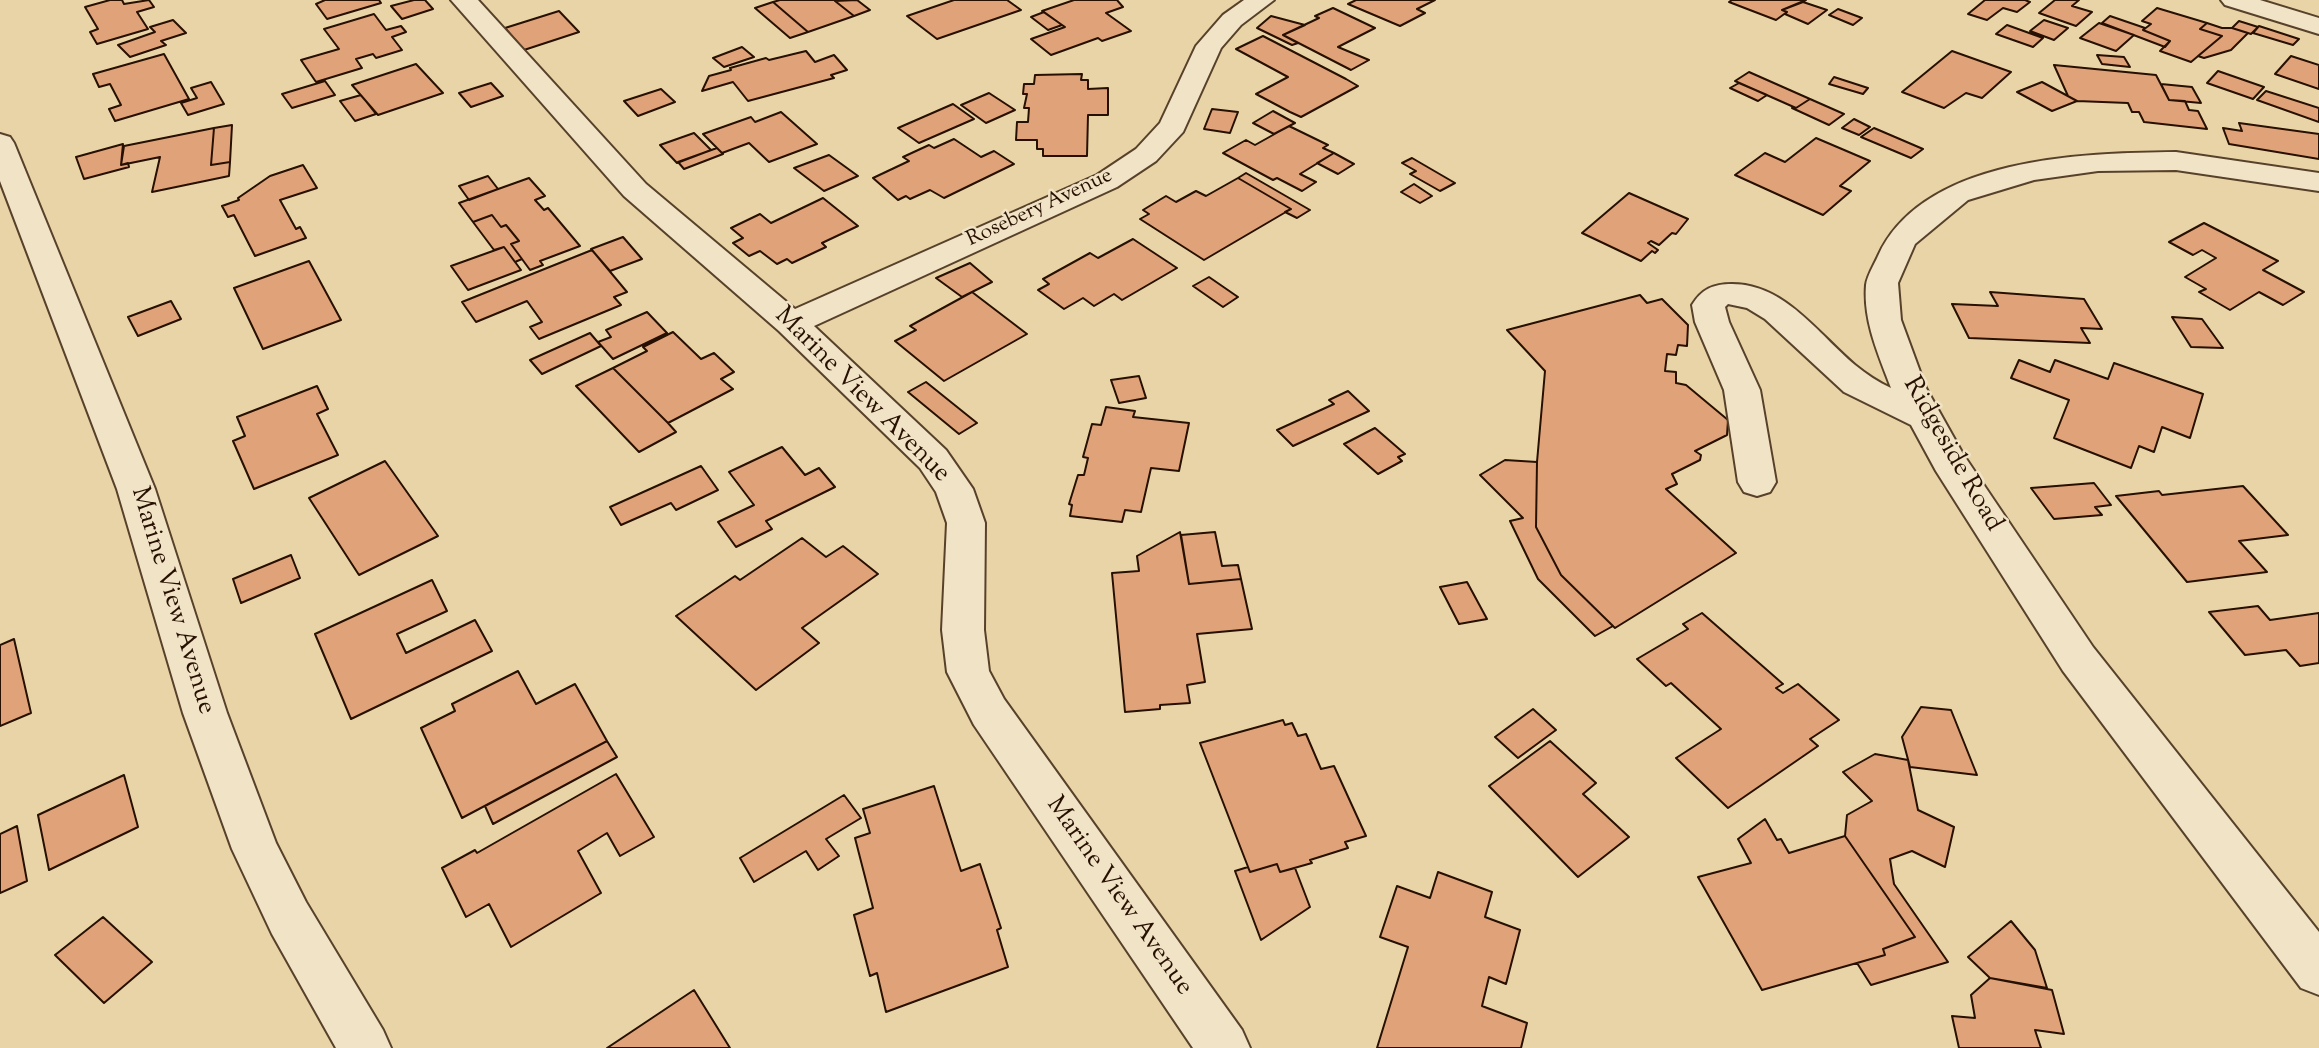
<!DOCTYPE html>
<style>
body{margin:0}
canvas{display:block;background:#e8d4a7}
</style>
<canvas width="2319" height="1048"></canvas>
<script>
const c = document.querySelector('canvas').getContext('2d');
c.lineJoin = 'round';
function fill(path, color) { c.fillStyle = color; c.fill(path, 'evenodd'); }
function trace(path, color, width, dash) { c.strokeStyle = color; c.lineWidth = width; c.lineCap = dash ? 'butt' : 'round'; c.setLineDash(dash || []); c.stroke(path); }
function drawText(font, color, halo, rows, align = 'center') {
  c.font = font + ' "Sorts Mill Goudy",serif'; c.lineWidth = 5; c.setLineDash([]); c.textBaseline = 'middle'; c.strokeStyle = halo; c.fillStyle = color; for (const [text, x, y, turn = 0] of rows) {
    c.save(); c.translate(x, y); c.rotate((+turn || 0) * Math.PI / 180); c.textAlign = isNaN(turn) ? turn : align; if (halo) c.strokeText(text, 0, 0); c.fillText(text, 0, 0); c.restore();
  }
}
const building = new Path2D(`
 M110,0H122L124,4L149,0L154,7L137,12L148,29L97,44L90,32L98,29L85,7Z
 M325,0H379L381,3L327,19L316,4Z
 M414,0H425L433,9L402,19L391,6Z
 M780,0H837L835,1L854,16L808,32L773,2Z
 M857,0L870,10L854,16L835,1Z
 M954,0H1007L1021,10L937,39L907,16Z
 M1074,0H1117L1123,7L1106,13L1131,31L1102,41L1098,38L1051,55L1031,39L1065,27L1042,11Z
 M1356,0H1435L1417,9L1425,13L1400,26L1348,4Z
 M1732,0H1806L1782,10L1787,12L1776,20L1729,2Z
 M1985,0H2025L2030,2L2017,12L2003,8L1987,20L1968,14Z
 M2055,0H2079L2072,6L2092,12L2076,26L2039,13Z
 M773,2L808,32L790,38L755,8Z
 M1803,2L1827,10L1808,24L1785,14L1787,12L1782,10Z
 M1333,8L1375,28L1338,47L1369,60L1351,70L1283,35L1319,18L1315,16Z
 M2157,8L2207,23L2200,29L2222,36L2191,62L2160,51L2170,41L2143,30L2151,24L2142,21Z
 M1838,9L1862,18L1853,25L1829,15Z
 M559,11L579,32L524,50L505,28Z
 M1044,12L1062,25L1048,30L1031,17Z
 M374,14L386,30L401,26L406,32L392,37L402,50L376,58L373,54L356,59L362,68L316,82L301,60L339,49L324,29Z
 M1271,16L1305,25L1283,35L1298,43L1292,45L1257,28Z
 M2110,16L2145,28L2143,30L2170,41L2165,47L2102,23Z
 M173,20L186,33L161,41L166,45L130,57L118,45L155,32L150,27Z
 M2044,20L2068,28L2054,40L2030,31Z
 M2239,21L2258,27L2251,34L2232,28Z
 M2099,23L2134,35L2116,51L2080,38Z
 M2207,23L2222,28H2232L2248,33L2231,50L2204,58L2198,56L2222,36L2200,29Z
 M2007,25L2043,38L2033,47L1996,34Z
 M2259,26L2299,39L2293,45L2253,33Z
 M1263,36L1346,79L1358,86L1301,117L1290,112L1256,94L1288,77L1236,49Z
 M742,47L754,57L724,67L713,58Z
 M806,51L815,62L834,55L847,70L831,75L834,78L748,101L733,82L702,91L709,76L731,70L730,68L766,58L769,60Z
 M1952,51L2011,72L1982,98L1966,93L1944,108L1902,92Z
 M164,54L189,99L115,121L109,109L121,105L110,84L99,87L93,74Z
 M2097,55L2124,57L2130,67L2102,64Z
 M2291,56L2319,65V89L2275,74Z
 M416,64L443,93L378,115L352,85Z
 M2054,65L2156,75L2169,100L2185,101L2189,110L2198,111L2207,129L2144,122L2139,112H2132L2128,103L2077,101L2068,96Z
 M2218,71L2264,87L2253,99L2207,83Z
 M1749,72L1810,99L1796,108L1735,81Z
 M1082,74L1081,80H1088V89L1108,88V115H1088L1087,156H1043V149H1037V140H1016L1017,122H1028L1029,108H1024L1027,94H1023L1024,84H1034L1035,75Z
 M1834,77L1868,88L1863,94L1829,84Z
 M325,81L335,95L292,108L282,94Z
 M211,82L224,104L188,115L181,103L197,98L191,88Z
 M2042,82L2077,101L2052,111L2017,92Z
 M491,83L503,96L471,107L459,93Z
 M1739,83L1767,95L1758,101L1730,88Z
 M2161,84L2192,87L2201,103L2169,100Z
 M661,89L675,102L638,116L624,101Z
 M2266,91L2319,108V122L2257,100Z
 M989,93L1015,110L986,123L961,105Z
 M361,95L376,114L355,121L340,101Z
 M1810,99L1844,114L1829,125L1792,108H1796Z
 M953,104L974,119L919,143L898,128Z
 M1212,109L1238,112L1230,133L1204,129Z
 M1273,111L1295,123L1274,134L1253,123Z
 M781,112L817,144L769,162L749,143L722,153L703,134L751,117L755,122Z
 M1854,119L1870,127L1859,135L1842,128Z
 M2239,123L2319,134V159L2229,144L2223,128L2242,131Z
 M232,125L230,162L211,165L214,128Z
 M1289,126L1328,145L1323,148L1334,153L1300,174L1316,182L1302,191L1277,178L1273,180L1223,153L1246,140L1255,145Z
 M214,128L211,165L230,162L229,176L152,192L160,157L121,165L124,146Z
 M1874,128L1923,149L1911,158L1861,137Z
 M694,133L711,150L677,163L660,145Z
 M1816,138L1870,161L1840,186L1851,191L1823,215L1735,175L1765,153L1785,162Z
 M954,139L981,157L994,151L1014,164L944,198L930,190L910,199L906,196L898,200L873,178L909,161L903,157L929,145L934,148Z
 M123,144L121,165L128,163L129,167L84,179L76,157Z
 M717,148L723,154L684,169L678,162Z
 M1334,153L1354,164L1338,174L1317,163Z
 M829,155L858,176L824,191L794,168Z
 M1412,158L1455,183L1440,191L1410,174L1416,171L1402,163Z
 M303,165L317,188L280,200L296,229L300,227L306,238L255,256L234,215L228,217L222,206L239,200L238,198L270,176Z
 M1246,173L1310,210L1297,218L1285,212L1291,209L1238,178Z
 M488,176L498,189L469,200L459,186Z
 M529,178L545,196L535,200L544,210L548,208L580,246L540,261L543,265L530,270L511,244L519,241L506,225L501,227L492,215L473,222L459,203Z
 M1238,178L1291,209L1204,260L1140,219L1149,214L1143,210L1166,196L1176,202L1196,191L1206,196Z
 M1414,184L1432,196L1420,203L1401,192Z
 M1629,193L1688,219L1676,234L1672,233L1659,245L1651,241L1648,243L1658,250L1655,253L1652,251L1641,261L1582,233Z
 M823,198L858,226L822,243L826,247L792,263L787,259L777,264L760,251L749,256L733,243L743,238L731,228L760,214L771,223Z
 M492,215L501,227L506,225L519,241L511,244L522,259L515,262L504,247L494,250L473,222Z
 M2204,223L2278,261L2263,270L2304,292L2283,305L2259,292L2230,310L2199,292L2206,289L2185,277L2216,258L2202,250L2193,255L2169,242Z
 M623,237L642,259L610,271L591,249Z
 M1133,239L1177,268L1122,300L1114,294L1094,306L1083,298L1064,309L1038,290L1049,284L1043,279L1090,253L1098,258Z
 M504,247L521,270L468,290L451,266Z
 M592,250L627,292L614,297L621,305L539,339L530,327L542,322L527,301L476,322L462,302Z
 M309,261L341,320L263,349L234,288Z
 M970,263L992,282L962,297L936,278Z
 M1209,277L1238,297L1223,307L1193,286Z
 M972,292L1027,334L944,381L895,341L916,330L910,326Z
 M1990,292L2084,299L2102,329L2081,328L2090,343L1969,338L1952,304L1998,306Z
 M1640,295L1647,303L1662,299L1688,325L1687,346L1678,345L1676,355L1667,354L1665,371L1676,372V383L1686,385L1728,420L1727,435L1695,451L1701,455L1700,460L1672,474L1677,484L1666,489L1736,553L1615,628L1561,575L1536,527L1537,462L1545,371L1507,330Z
 M171,301L181,319L138,336L128,317Z
 M647,312L667,333L613,359L598,342L611,337L606,330Z
 M2172,317L2202,319L2223,348L2191,347Z
 M673,332L701,359L714,353L734,372L721,379L733,389L668,423L613,368L647,351L643,347Z
 M590,333L601,346L542,374L530,360Z
 M2019,360L2050,372L2055,360L2108,379L2114,363L2203,394L2190,438L2162,427L2154,452L2139,446L2131,468L2054,438L2069,400L2011,378Z
 M613,368L668,423L676,432L639,452L576,386Z
 M1139,376L1146,398L1119,403L1111,380Z
 M926,382L977,423L959,434L908,392Z
 M317,386L328,409L317,414L338,455L254,489L233,441L245,436L237,417Z
 M1348,391L1369,411L1293,446L1277,430L1334,404L1329,400Z
 M1106,407L1135,411L1133,417L1189,423L1179,471L1151,468L1141,512L1125,510L1122,522L1070,516L1072,505L1069,504L1078,475H1084L1088,458L1083,457L1092,424L1101,425Z
 M1375,428L1405,454L1398,457L1402,461L1378,474L1344,444Z
 M782,447L805,475L819,468L835,487L766,521L772,529L736,547L718,522L754,505L729,472Z
 M1505,460L1537,462L1536,527L1561,575L1613,626L1595,636L1538,579L1510,521L1523,518L1480,475Z
 M385,461L438,536L359,575L309,498Z
 M701,466L718,490L676,510L671,503L621,525L610,507Z
 M2094,483L2111,505L2095,507L2102,515L2054,519L2031,488Z
 M2243,486L2288,535L2239,541L2267,572L2187,582L2116,496L2159,491L2162,495Z
 M1180,532L1189,584L1241,579L1252,629L1197,634L1205,682L1187,685L1190,703L1160,705V709L1125,712L1112,573L1139,571L1137,556Z
 M1215,532L1222,566L1238,565L1241,579L1189,584L1181,535Z
 M802,538L826,557L843,546L878,574L802,628L819,643L756,690L676,616L735,576L740,580Z
 M291,555L300,578L241,603L233,579Z
 M432,580L447,611L397,634L406,653L475,620L492,651L351,719L315,634Z
 M1467,582L1487,619L1459,624L1440,587Z
 M2258,606L2270,620L2319,613V663L2300,666L2286,650L2245,655L2209,612Z
 M1702,613L1783,684L1776,688L1783,693L1798,684L1839,720L1810,739L1818,746L1728,808L1676,758L1721,729L1671,683L1666,686L1637,659L1688,629L1683,624Z
 M14,639L31,713L0,726V645Z
 M518,671L536,704L575,684L607,741L462,818L421,728L455,711L452,704Z
 M1921,707L1951,710L1977,775L1910,767L1902,737Z
 M1533,709L1556,730L1518,758L1495,737Z
 M1283,720L1285,725L1292,723L1298,736L1306,734L1321,769L1334,766L1366,836L1345,842L1348,848L1310,860L1312,863L1280,872L1277,864L1250,872L1200,743Z
 M607,741L617,757L493,824L485,806Z
 M1550,741L1596,783L1583,794L1629,837L1578,877L1489,786Z
 M1875,754L1908,760L1918,810L1954,827L1945,867L1912,851L1890,859L1894,884L1948,962L1871,985L1857,963L1885,955L1883,949L1915,937L1845,836L1847,815L1872,801L1843,772Z
 M616,774L654,837L620,856L607,833L578,851L601,893L511,947L489,904L466,917L442,868L475,850L477,853Z
 M124,775L138,827L49,870L38,815Z
 M934,786L961,871L980,864L1001,928L997,930L1008,967L886,1012L877,973L870,976L854,915L873,908L855,838L870,833L863,809Z
 M844,795L861,818L826,839L839,856L818,870L806,851L754,882L740,858Z
 M1765,819L1777,840L1781,839L1789,853L1845,836L1915,937L1883,949L1885,955L1762,990L1698,877L1751,863L1738,839Z
 M17,826L27,881L0,893V834Z
 M1277,864L1280,872L1295,868L1310,907L1261,940L1235,871L1248,867L1250,872Z
 M1438,872L1492,892L1485,917L1520,930L1506,984L1489,977L1482,1006L1527,1023L1521,1048H1377L1408,947L1380,937L1397,886L1430,898Z
 M103,917L152,962L104,1003L55,955Z
 M2011,921L2035,950L2047,988L1990,978L1968,957Z
 M1990,978L2052,990L2064,1034L2035,1030L2041,1048H1959L1952,1016L1975,1018L1971,995Z
 M694,990L730,1048H607Z`);
fill(building, '#e0a379');
trace(building, '#281001', 2);
const minor = new Path2D(`
 M451,0H478L646,184L795,309L1097,175L1136,149L1160,123L1196,46L1223,15L1244,0H1274L1241,25L1221,48L1183,132L1156,161L1117,187L814,326L946,450L973,489L985,523L984,630L989,671L1004,699L1242,1030L1250,1048H1193L974,725L947,672L942,630L947,523L936,492L920,468L779,331L624,196Z
 M2221,0H2260L2319,18V34L2225,5Z
 M0,134L10,137L14,143L155,489L227,713L276,843L306,902L383,1030L391,1048H336L272,934L232,849L183,713L117,489L0,181Z
 M2176,152L2319,173V191L2176,170L2098,171L2034,180L1968,200L1915,244L1898,283L1901,320L1926,388L1963,454L2093,647L2319,932V995L2301,988L2063,671L1936,471L1911,425L1844,392L1765,319L1747,308L1728,304L1725,307L1729,322L1760,390L1776,482L1770,492L1757,496L1744,492L1738,482L1724,390L1695,322L1692,305C1702,289 1713,284 1732,284C1785,284 1818,334 1855,365C1866,374 1878,382 1891,388C1879,356 1863,321 1866,285C1867,276 1874,265 1878,256C1923,157 2083,153 2176,152Z`);
trace(minor, '#58412a', 4);
fill(minor, '#f0e3c6');
drawText('21px', '#281001', '#f0e3c6', [
 ["Rosebery Avenue",1040,209,-25]
]);
drawText('26px', '#281001', '#f0e3c6', [
 ["Marine View Avenue",861,396,45],
 ["Ridgeside Road",1951,455,60],
 ["Marine View Avenue",171,601,73],
 ["Marine View Avenue",1118,897,55]
]);
</script>
